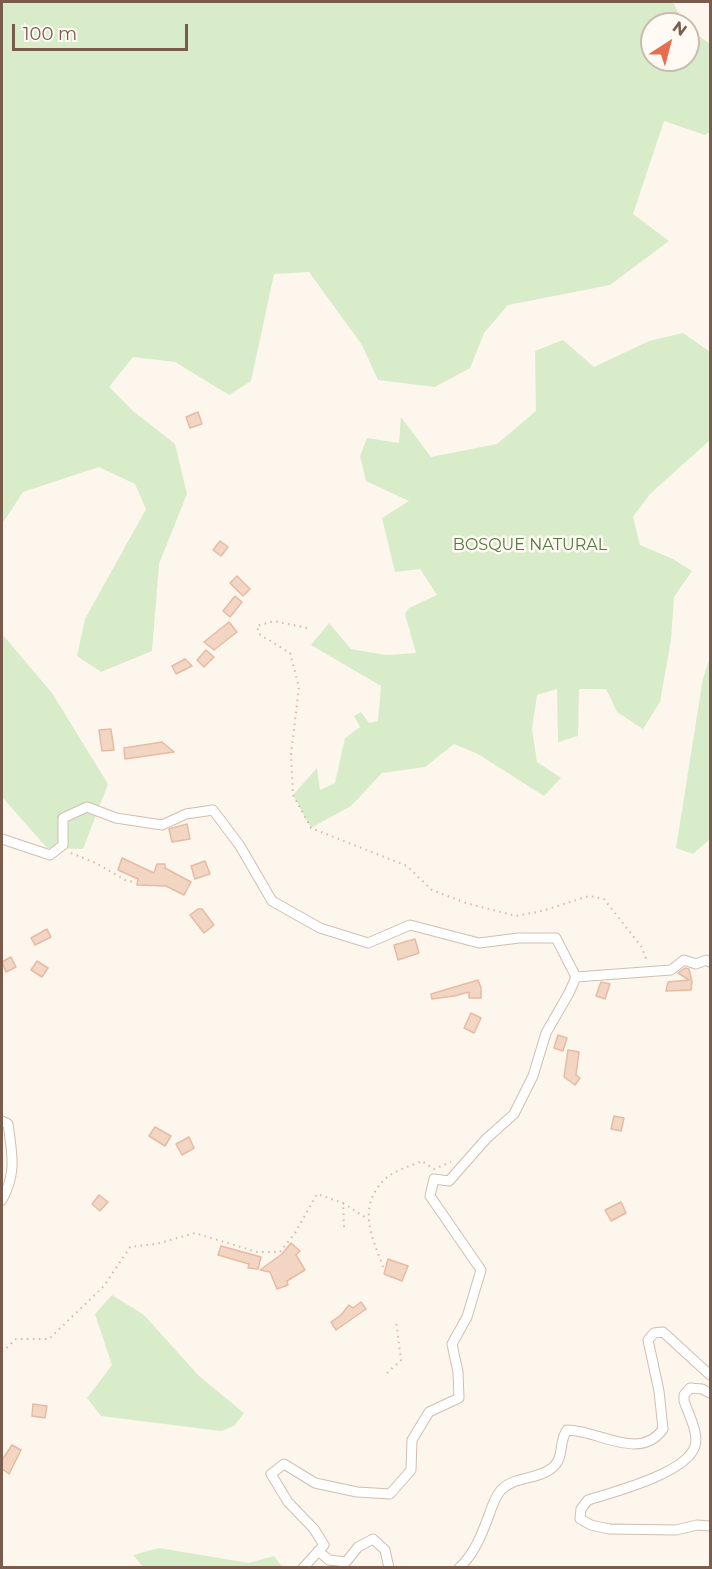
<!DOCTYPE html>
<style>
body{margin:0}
#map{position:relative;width:712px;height:1569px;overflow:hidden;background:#fdf6ec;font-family:Montserrat,sans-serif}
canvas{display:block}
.frame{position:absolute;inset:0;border:3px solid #7a5c4d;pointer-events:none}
.north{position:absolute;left:640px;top:12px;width:60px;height:60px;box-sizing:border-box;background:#fffaf3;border:2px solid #cabbb1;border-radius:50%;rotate:36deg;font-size:16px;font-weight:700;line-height:24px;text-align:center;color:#7a5c4d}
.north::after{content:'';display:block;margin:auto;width:21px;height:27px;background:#e76f51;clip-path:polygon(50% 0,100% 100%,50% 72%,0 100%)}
.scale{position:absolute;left:12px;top:24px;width:176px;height:27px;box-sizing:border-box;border:3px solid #7a5c4d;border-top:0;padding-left:8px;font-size:18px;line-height:21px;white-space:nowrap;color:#7a5c4d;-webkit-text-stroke:4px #fffaf3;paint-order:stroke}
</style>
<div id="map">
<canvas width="712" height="1569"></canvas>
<div class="frame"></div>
<div class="north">N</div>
<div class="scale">100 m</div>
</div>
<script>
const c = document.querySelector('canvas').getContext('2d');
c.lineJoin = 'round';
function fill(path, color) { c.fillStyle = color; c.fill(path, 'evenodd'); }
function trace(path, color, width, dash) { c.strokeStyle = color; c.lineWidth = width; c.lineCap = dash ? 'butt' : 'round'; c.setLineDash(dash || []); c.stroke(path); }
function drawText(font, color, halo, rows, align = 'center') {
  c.font = font + ' Montserrat,sans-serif'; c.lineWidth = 5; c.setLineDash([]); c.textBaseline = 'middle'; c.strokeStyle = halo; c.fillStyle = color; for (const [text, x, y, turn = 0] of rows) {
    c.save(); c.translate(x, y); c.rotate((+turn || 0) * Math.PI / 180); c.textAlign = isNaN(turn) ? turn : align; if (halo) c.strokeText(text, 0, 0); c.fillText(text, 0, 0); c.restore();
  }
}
fill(new Path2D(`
 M2,2H673L684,24H652V60H688V28L710,44V132L705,135L664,121L633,214L669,241L610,285L508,305L484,333L470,368L435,387L378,380L362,345L309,272L274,274L251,381L229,395L175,362L133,357L109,387L133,411L175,444L187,494L159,564L152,651L101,672L77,656L85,619L146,509L135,484L99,467L23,492L2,524Z
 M683,333L710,352V440L650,494L633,517L640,545L673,559L692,571L674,597L671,640L660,702L643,729L617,712L606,689H579L578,736L558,742L557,689L537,695L532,729L537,762L561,778L544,796L478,754L454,744L425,767L382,773L351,806L311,828L293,795L317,768L320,790L335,783L345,738L360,727L354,716L361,712L369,723L378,721L381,686L311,645L329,623L351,649L386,655L416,653L405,614L409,608L437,595L420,569L395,572L382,518L409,501L366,481L360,456L367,438L399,443L401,417L431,457L497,444L536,411L535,351L563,340L594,367L649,341Z
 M2,634L52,693L108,784L83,849L47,848L2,797Z
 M710,658V827L709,840L693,854L676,848L703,678Z
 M112,1295L144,1315L199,1376L244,1413L234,1426L221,1431L101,1416L87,1398L112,1365L95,1314Z
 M159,1548L249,1563L274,1556L282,1567H143L133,1555Z`), '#d8ecc9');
const building = new Path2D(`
 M198,412L202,424L190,428L186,417Z
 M220,541L228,547L221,556L213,550Z
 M237,576L250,589L243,596L230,583Z
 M235,596L242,602L230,617L223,611Z
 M229,622L237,632L214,650L204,642Z
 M206,650L214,657L204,667L197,660Z
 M185,659L192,666L176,674L172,666Z
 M111,729L114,750L102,751L99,730Z
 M162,742L174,752L125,759L124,748Z
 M187,824L190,839L172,842L169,829Z
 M122,858L154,873L157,864H165V868L191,882L184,895L166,886L137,885L138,879L118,870Z
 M205,861L210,874L195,879L191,866Z
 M198,909H202L214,925L204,933L190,915Z
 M47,929L51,937L35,945L31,938Z
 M415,939L419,953L398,960L394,945Z
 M11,957L16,967L6,972L2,962Z
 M37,961L48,968L42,977L31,970Z
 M685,968L689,969L692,982L691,990L666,991L668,982L689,980L678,973Z
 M478,980L481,988V998H469V992L454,996L432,999L431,994Z
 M601,982L610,984L605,999L596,996Z
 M471,1013L481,1018L474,1033L464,1028Z
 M558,1035L567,1038L563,1051L554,1048Z
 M568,1050L579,1052L576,1075L580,1078L575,1085L564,1077Z
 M614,1116L624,1118L621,1131L611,1129Z
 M155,1127L171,1136L165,1146L149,1136Z
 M189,1137L194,1148L182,1155L176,1144Z
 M99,1195L108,1202L100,1211L92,1204Z
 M621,1202L626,1213L611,1221L605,1210Z
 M291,1243L300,1251L296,1255L305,1270L287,1281L288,1285L277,1289L270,1272L260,1270L282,1254Z
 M221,1246L261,1257L258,1269L248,1268L249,1264L218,1255Z
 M388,1259L408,1266L402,1281L384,1274Z
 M361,1302L366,1309L336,1330L331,1322L341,1315L349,1305L353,1308Z
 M33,1404L47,1406L45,1418L32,1416Z
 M12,1445L21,1450L9,1474L2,1469V1460Z`);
fill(building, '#f3d5c3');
trace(building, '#e6bba3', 1.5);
const minor = new Path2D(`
 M2,839L50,855L63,845V818L87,807L116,818L162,825L186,814L213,810L240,846L272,901L320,928L368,943L410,925L479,943L519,938H556L576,977
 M2,1121L8,1124C12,1154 17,1172 2,1200
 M710,1393L702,1389L690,1388L684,1395V1401C688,1413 699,1433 695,1446C687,1473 614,1492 588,1500L581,1509L580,1519L591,1525L609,1529L676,1530L697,1525L710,1526
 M318,1551L329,1560L346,1562L358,1547L373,1539L385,1550L389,1568
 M303,1568L324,1545L314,1529L288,1502L271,1474L284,1464L315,1483L357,1492L390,1494L411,1470L412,1440L429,1412L459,1398L458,1372L452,1344L467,1317L481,1270L430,1196L434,1179L449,1181L486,1139L514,1114L533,1076L546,1033L569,993L576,977L671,970L684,960L696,964L706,960L710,962
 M459,1568C475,1553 482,1534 489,1515C492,1506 495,1497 501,1490C514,1476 538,1480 552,1468C565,1458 558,1442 567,1430C598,1430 640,1462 663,1429L659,1391L648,1340L654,1333L663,1332L710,1375`);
trace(minor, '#d1beb0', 11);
trace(new Path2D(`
 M307,628L274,621L257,626L259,634L290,653L299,687L291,755L293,795L311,828L407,866L432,890L466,903L516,916L542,911L589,896L604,899L641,946L647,961
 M71,853L96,863L125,880L133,882
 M344,1227L343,1203L368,1219
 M383,1267C372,1236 357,1208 384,1180C392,1171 411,1166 422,1161L434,1169L451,1162
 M2,1352L16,1339H49L104,1286L130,1247L156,1244L195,1233L257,1252H280L295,1233L317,1194L343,1203
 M387,1373L401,1360L396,1321`), '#d9b8a5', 2, [1.5, 4.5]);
trace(minor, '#fff', 9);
drawText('16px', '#537a41', '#fffaf3', [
 ["BOSQUE NATURAL",530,545]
]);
</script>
